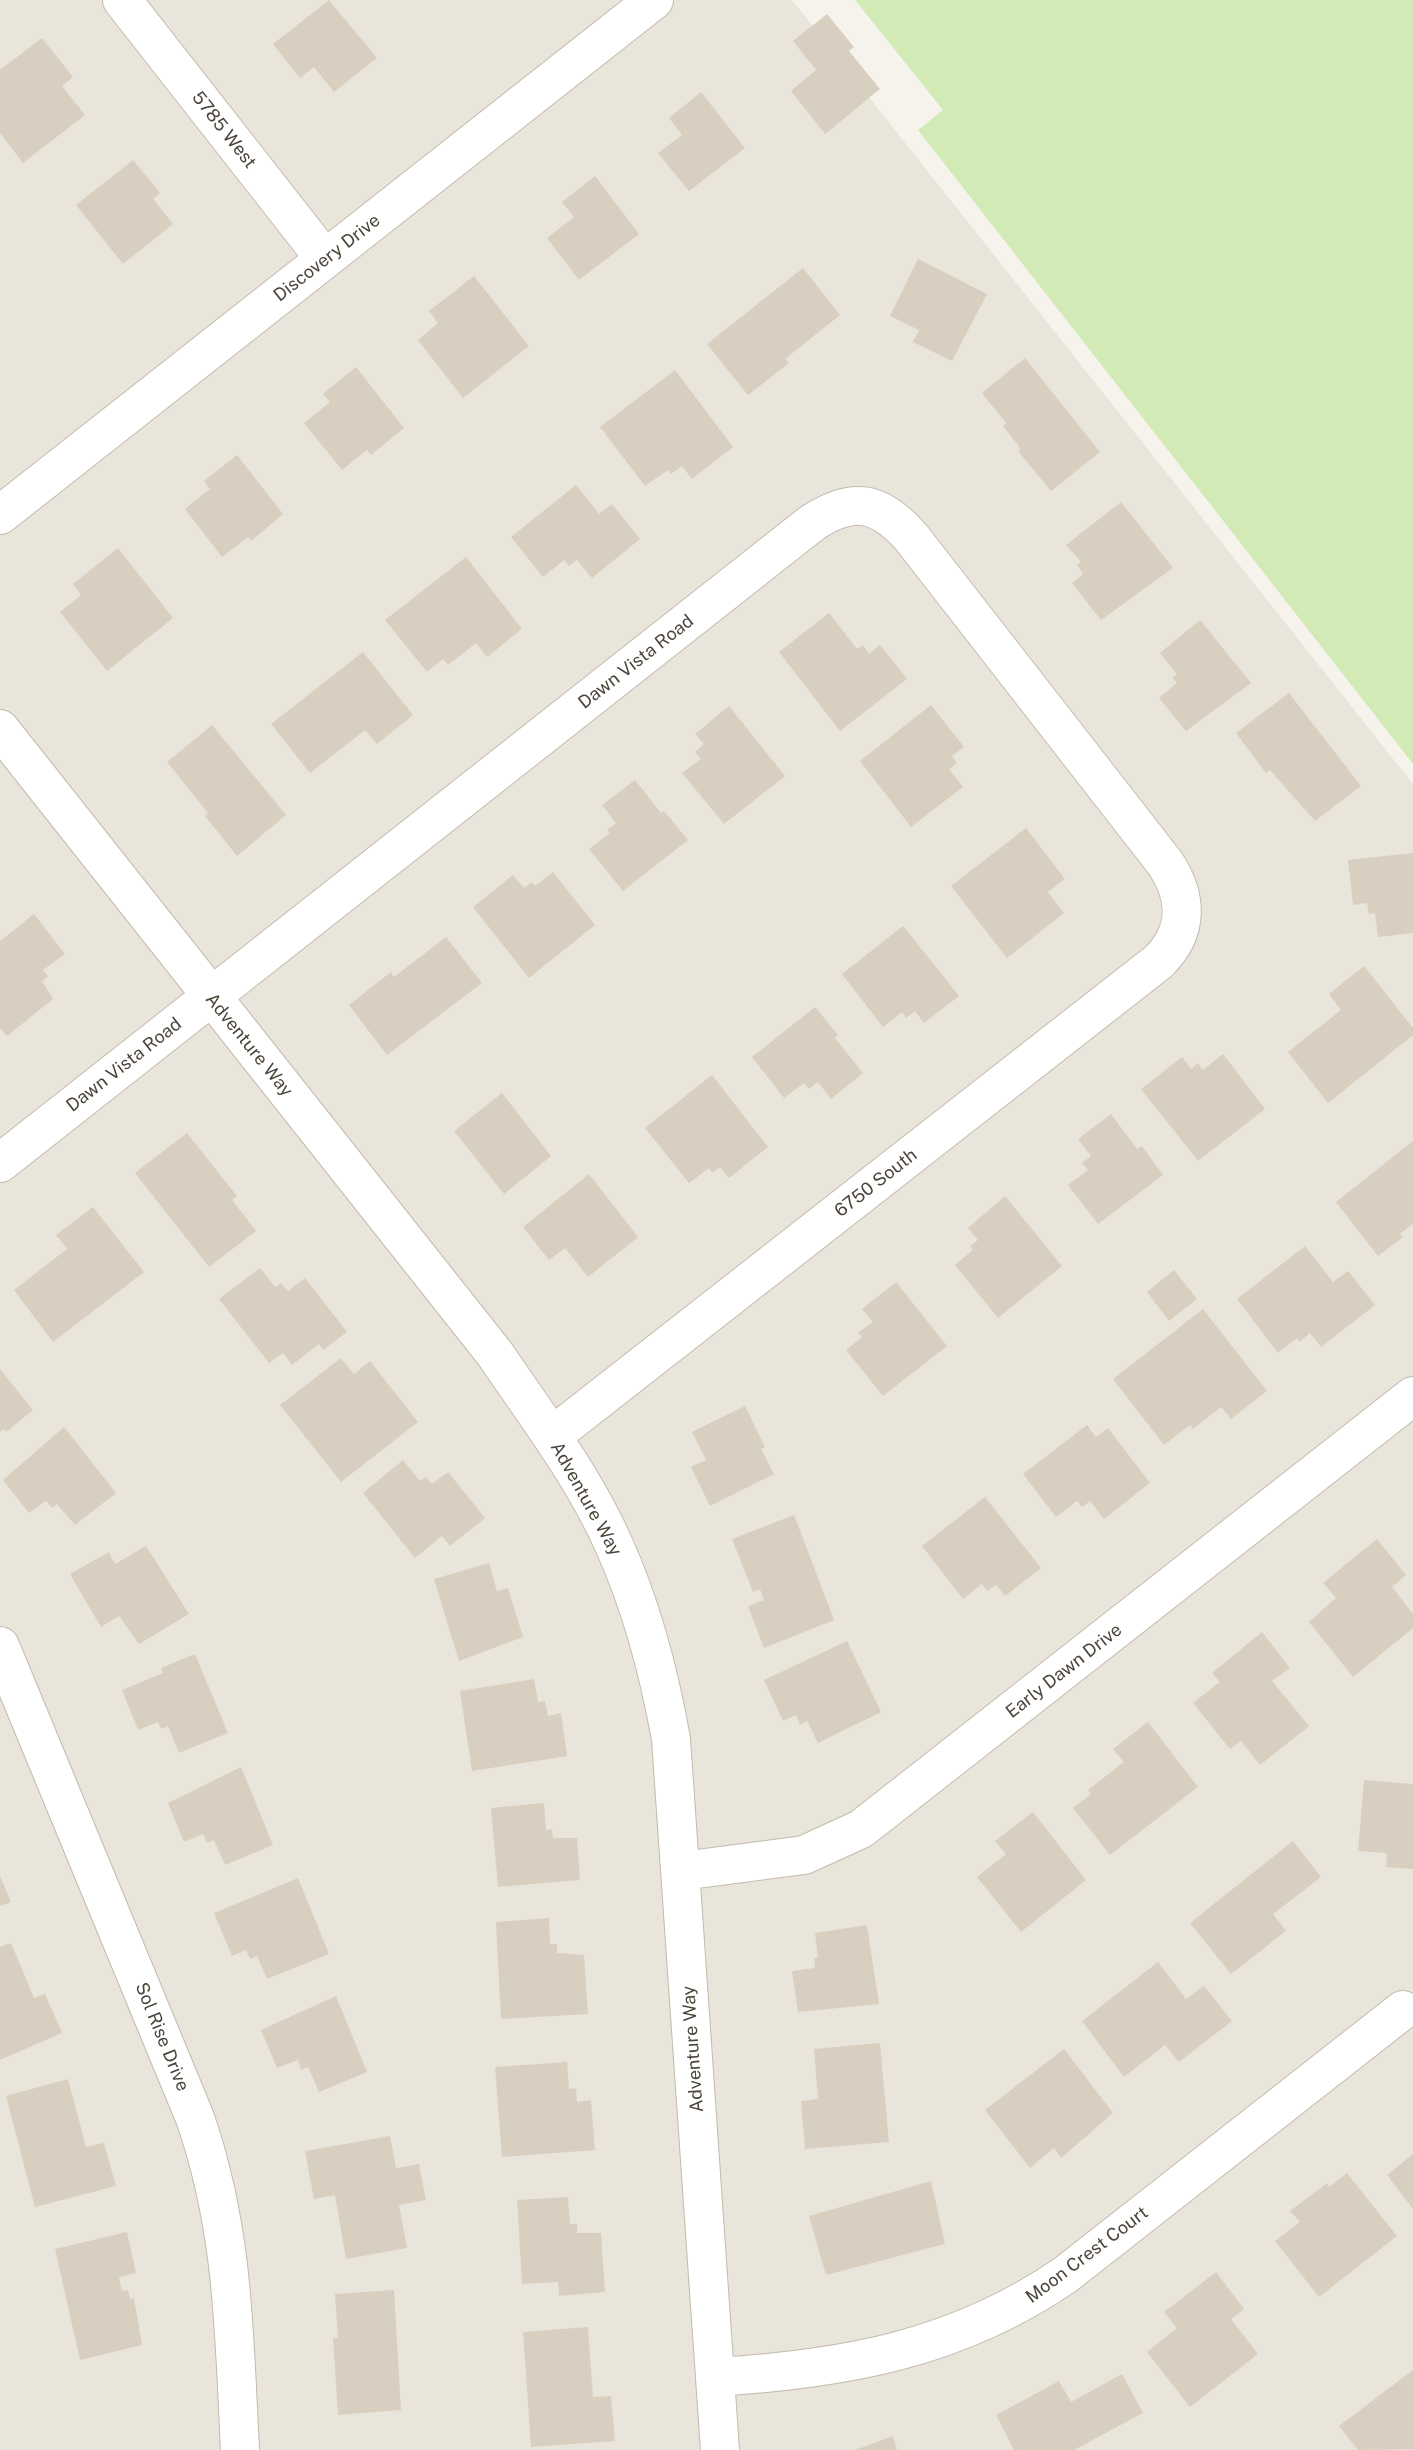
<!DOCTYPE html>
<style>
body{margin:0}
canvas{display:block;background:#f6f3ec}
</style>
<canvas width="1413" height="2450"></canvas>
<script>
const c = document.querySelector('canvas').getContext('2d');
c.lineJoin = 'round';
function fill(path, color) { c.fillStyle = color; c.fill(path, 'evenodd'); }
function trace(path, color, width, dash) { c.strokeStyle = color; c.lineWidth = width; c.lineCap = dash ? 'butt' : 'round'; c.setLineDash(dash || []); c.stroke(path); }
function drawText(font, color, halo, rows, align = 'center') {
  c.font = font + ' "Public Sans",sans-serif'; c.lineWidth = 5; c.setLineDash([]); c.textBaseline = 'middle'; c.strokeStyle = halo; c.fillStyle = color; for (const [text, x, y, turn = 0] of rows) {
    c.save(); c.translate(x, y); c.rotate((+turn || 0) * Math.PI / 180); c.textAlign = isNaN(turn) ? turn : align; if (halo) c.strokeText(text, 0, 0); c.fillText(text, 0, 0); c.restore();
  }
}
fill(new Path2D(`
 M0,0H792L1413,784V2450H0Z`), '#eae5da');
fill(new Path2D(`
 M855,0H1413V764L918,130L943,110Z`), '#d2eab5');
fill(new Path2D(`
 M329,0L377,58L334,92L314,67L300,78L273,44Z
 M827,14L854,47L849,51L880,89L825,134L791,91L816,70L793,41Z
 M42,38L73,77L62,86L85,115L23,163L0,133V70Z
 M701,92L745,148L689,191L658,153L682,135L669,118Z
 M133,160L160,193L153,199L173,224L123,264L76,205Z
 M595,176L639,234L579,280L547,238L574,217L562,202Z
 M918,259L987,294L952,361L913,342L919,330L890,316Z
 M803,268L840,315L785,359L789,363L748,395L707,344Z
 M474,276L529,346L463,398L418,340L438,323L429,311Z
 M1025,358L1100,452L1051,491L1018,451L1021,449L1003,426L1006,423L982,393Z
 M356,367L404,428L371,455L367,450L342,470L304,423L330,402L323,394Z
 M675,370L733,447L692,479L682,466L671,474L668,470L645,486L600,427Z
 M237,455L283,514L251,541L248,537L222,557L185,509L210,489L204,481Z
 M576,485L599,514L612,504L640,539L592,578L577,560L569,566L564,560L543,577L511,537Z
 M1121,502L1173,568L1101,620L1072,583L1083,574L1077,565L1081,562L1066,545Z
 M118,548L173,618L107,671L60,612L81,595L73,584Z
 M466,557L522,629L487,657L476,643L448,665L443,659L427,672L385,620Z
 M829,613L857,649L863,645L869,654L880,645L907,679L840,731L779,652Z
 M1200,620L1251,683L1186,731L1159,698L1177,683L1172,678L1177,674L1160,653Z
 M363,652L413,715L377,744L365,730L310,773L271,724Z
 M1289,693L1361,786L1315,821L1270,770L1266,773L1236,733Z
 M931,705L964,747L952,756L957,763L949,769L963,787L911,827L860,761Z
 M729,706L785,776L724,824L682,773L701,759L695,752L704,744L695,734Z
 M212,725L286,815L237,856L205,816L208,813L167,762Z
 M635,780L661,813L664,811L688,840L623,891L589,849L610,833L607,830L616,823L602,805Z
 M1026,828L1065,879L1048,892L1064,913L1007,958L951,886Z
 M1413,853V933L1378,937L1375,913L1369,914L1367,903L1353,905L1348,860Z
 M553,872L595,925L529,978L473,907L513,875L524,888L532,882L535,886Z
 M34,914L65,954L43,970L48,976L42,981L53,999L7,1036L0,1028V941Z
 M903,926L959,996L924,1023L915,1011L906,1018L902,1012L883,1027L842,974Z
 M446,937L482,983L387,1055L349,1005L391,972L394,977Z
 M1364,966L1413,1028V1035L1328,1103L1288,1052L1341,1010L1329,994Z
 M815,1007L838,1035L835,1038L863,1073L831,1099L818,1082L809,1089L804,1083L784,1098L752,1057Z
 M1223,1054L1265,1109L1198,1161L1141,1089L1182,1057L1191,1069L1198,1063L1203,1070Z
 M712,1075L768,1147L729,1178L720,1167L712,1173L709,1168L689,1183L645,1128Z
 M502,1093L551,1156L504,1194L454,1131Z
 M1111,1114L1137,1149L1142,1146L1163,1175L1098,1224L1068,1185L1088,1170L1082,1163L1091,1156L1078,1139Z
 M187,1133L237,1196L232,1200L256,1231L209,1267L135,1173Z
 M1413,1141V1224L1400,1234L1403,1237L1378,1256L1336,1202Z
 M589,1174L638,1237L588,1277L565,1248L549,1260L523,1227Z
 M1005,1196L1062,1266L998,1318L955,1265L973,1250L970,1246L978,1240L968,1228Z
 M93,1207L144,1272L53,1342L14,1290L67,1249L56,1235Z
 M1305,1246L1333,1282L1348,1271L1375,1305L1321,1347L1310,1333L1299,1342L1297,1338L1278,1353L1237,1299Z
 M260,1268L275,1287L281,1283L288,1291L305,1278L347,1332L323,1350L319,1344L292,1365L283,1353L269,1363L219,1299Z
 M1174,1270L1197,1299L1169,1321L1147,1292Z
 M896,1282L947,1346L883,1396L846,1350L862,1337L858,1333L873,1322L862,1309Z
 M1203,1309L1267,1391L1231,1419L1221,1407L1193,1429L1190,1425L1164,1445L1113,1379Z
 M341,1358L354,1374L370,1361L418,1422L341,1482L280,1405Z
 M0,1369L33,1410L6,1432L4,1429L0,1432Z
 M745,1406L765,1447L761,1449L774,1474L710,1506L691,1467L706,1460L692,1432Z
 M1087,1425L1096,1437L1108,1428L1150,1483L1104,1519L1090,1501L1082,1507L1077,1501L1056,1517L1023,1474Z
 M64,1427L116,1493L75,1525L57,1504L52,1508L46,1501L29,1513L3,1480Z
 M403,1460L420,1481L426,1477L432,1484L448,1472L485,1518L450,1546L442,1536L415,1558L363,1493Z
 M985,1497L1041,1568L1005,1596L996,1585L987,1591L982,1584L963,1599L922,1546Z
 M794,1515L834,1620L764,1648L748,1606L764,1600L760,1589L753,1592L732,1539Z
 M1377,1539L1406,1575L1392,1587L1413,1614V1628L1353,1677L1309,1622L1336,1598L1323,1583Z
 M146,1546L189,1614L139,1644L119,1616L101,1627L70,1574L109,1552L115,1564Z
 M489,1563L497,1591L508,1588L523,1637L459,1661L434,1579Z
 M1262,1632L1290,1668L1272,1681L1309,1726L1260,1765L1241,1741L1230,1749L1193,1703L1220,1682L1212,1673Z
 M847,1641L881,1712L818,1743L807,1721L800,1725L796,1715L783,1721L764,1680Z
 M195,1654L228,1733L179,1753L168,1726L161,1729L158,1722L138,1730L122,1690L163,1673L161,1668Z
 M534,1679L538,1702L545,1701L548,1716L561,1713L567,1756L472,1771L460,1691Z
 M1148,1722L1198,1787L1110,1855L1073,1808L1091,1794L1088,1790L1124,1762L1113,1749Z
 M241,1767L273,1845L225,1865L214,1840L207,1843L203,1834L184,1842L168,1803Z
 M1364,1780L1413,1784V1869L1386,1867L1387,1853L1358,1851Z
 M544,1803L546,1830L552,1829L553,1838H577L580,1880L498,1887L491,1808Z
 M1033,1812L1086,1880L1021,1932L977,1877L1006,1854L995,1841Z
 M1293,1841L1321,1877L1273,1914L1286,1931L1231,1974L1190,1923Z
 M0,1876L11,1902L0,1906Z
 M298,1878L329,1954L267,1979L257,1956L250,1959L246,1950L232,1956L214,1913Z
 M549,1918L550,1944H557V1953L584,1955L588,2014L501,2019L496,1922Z
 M867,1925L879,2004L798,2012L792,1971L815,1968L814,1958L818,1957L815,1933Z
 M11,1943L34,1998L45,1994L62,2033L0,2060V1947Z
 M1158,1962L1186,1999L1204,1986L1232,2021L1179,2062L1165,2045L1124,2077L1082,2021Z
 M336,1996L367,2072L319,2092L308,2067L301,2070L298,2060L277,2068L261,2030Z
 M880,2043L889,2142L805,2149L801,2101L818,2099L814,2049Z
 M1064,2049L1113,2113L1061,2158L1054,2148L1030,2168L985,2110Z
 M567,2062L569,2089L576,2088L577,2102L591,2100L595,2150L502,2157L495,2067Z
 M68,2079L86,2147L104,2143L116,2186L35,2207L6,2096Z
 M390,2136L396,2168L419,2164L426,2200L399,2205L407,2248L346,2259L335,2195L314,2199L305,2151Z
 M1413,2154V2209L1387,2175Z
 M1347,2173L1397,2236L1319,2297L1275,2241L1300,2222L1290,2211L1327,2183L1329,2187Z
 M931,2181L945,2244L826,2275L809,2216Z
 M568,2197L570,2224H577V2233H601L605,2292L559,2296L558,2282L522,2284L517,2200Z
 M127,2232L136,2273L119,2277L122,2291L128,2290L130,2299L134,2298L142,2345L80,2360L55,2249Z
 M1216,2272L1244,2309L1231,2319L1258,2354L1190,2407L1147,2352L1177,2328L1164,2312Z
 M394,2290L401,2410L338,2415L333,2338H338L335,2294Z
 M588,2327L593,2397L611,2396L615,2441L531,2447L523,2332Z
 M1413,2370V2449L1358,2450L1339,2426Z
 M1122,2374L1143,2413L1074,2450H1014L996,2415L1059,2381L1071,2402Z
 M893,2436L897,2450H855Z`), '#d8cfc1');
const minor = new Path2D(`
 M122,0L325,259
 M0,515L654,0
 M0,729L495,1354C537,1416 584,1477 614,1545C642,1607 659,1672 671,1739L720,2450
 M0,1163L812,523C853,496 879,501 911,537L1165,863C1188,897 1189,932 1158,962L552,1436
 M0,1646L195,2118C234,2230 234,2333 240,2450
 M682,1871L804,1855L861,1829L1413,1396
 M716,2377C845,2369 957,2349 1065,2275L1403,2010`);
trace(minor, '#c2bbae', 40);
trace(minor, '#fff', 38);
drawText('18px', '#4b4439', '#fff', [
 ["5785 West",224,130,52],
 ["Discovery Drive",327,258,-38],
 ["Dawn Vista Road",636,662,-38],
 ["Adventure Way",249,1045,51],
 ["Dawn Vista Road",124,1065,-38],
 ["6750 South",876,1183,-38],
 ["Adventure Way",586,1499,61],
 ["Early Dawn Drive",1064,1671,-38],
 ["Sol Rise Drive",162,2037,68],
 ["Adventure Way",693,2049,-94],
 ["Moon Crest Court",1087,2255,-37]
]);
</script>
